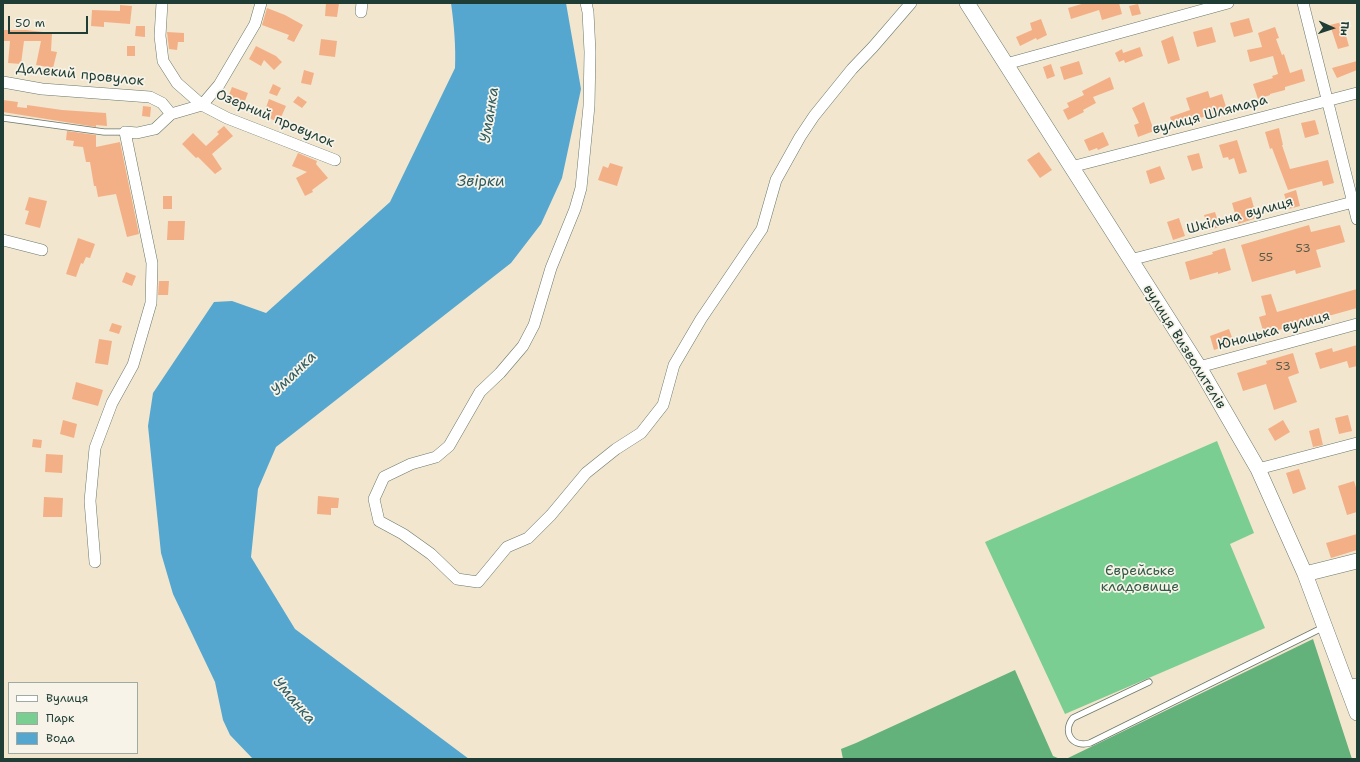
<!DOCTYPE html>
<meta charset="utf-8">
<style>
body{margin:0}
#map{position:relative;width:1360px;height:762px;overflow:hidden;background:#f2e6ce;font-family:"Shantell Sans",sans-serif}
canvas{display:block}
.frame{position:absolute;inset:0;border:4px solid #1f3d34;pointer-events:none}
.legend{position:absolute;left:8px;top:682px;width:130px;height:72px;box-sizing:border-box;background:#f7f3e8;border:1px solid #a1aaa0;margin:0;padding:5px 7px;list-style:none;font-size:12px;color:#1f3d34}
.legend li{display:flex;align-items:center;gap:8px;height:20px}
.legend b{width:20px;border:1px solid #a1aaa0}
.north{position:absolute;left:1312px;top:8px;width:40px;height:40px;-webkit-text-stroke:3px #f7f3e8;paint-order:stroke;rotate:93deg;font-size:11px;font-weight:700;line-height:16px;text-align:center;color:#1f3d34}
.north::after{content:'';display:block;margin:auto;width:14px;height:18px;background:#1f3d34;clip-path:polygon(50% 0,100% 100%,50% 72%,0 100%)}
.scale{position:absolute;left:8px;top:16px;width:80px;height:18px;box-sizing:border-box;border:2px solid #1f3d34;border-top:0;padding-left:5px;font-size:12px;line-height:14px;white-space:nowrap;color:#1f3d34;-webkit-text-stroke:3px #f7f3e8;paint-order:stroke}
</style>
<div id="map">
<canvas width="1360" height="762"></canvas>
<div class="frame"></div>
<ul class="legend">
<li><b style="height:5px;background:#fff"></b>Вулиця</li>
<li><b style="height:11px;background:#7ace91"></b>Парк</li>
<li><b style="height:11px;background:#55a7d0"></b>Вода</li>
</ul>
<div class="north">Пн</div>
<div class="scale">50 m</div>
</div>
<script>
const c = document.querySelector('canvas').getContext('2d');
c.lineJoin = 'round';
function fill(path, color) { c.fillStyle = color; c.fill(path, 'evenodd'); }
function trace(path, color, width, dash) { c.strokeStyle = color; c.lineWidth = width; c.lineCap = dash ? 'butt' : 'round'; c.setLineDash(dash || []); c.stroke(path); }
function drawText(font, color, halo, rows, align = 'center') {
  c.font = font + ' "Shantell Sans",sans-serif'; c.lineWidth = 3.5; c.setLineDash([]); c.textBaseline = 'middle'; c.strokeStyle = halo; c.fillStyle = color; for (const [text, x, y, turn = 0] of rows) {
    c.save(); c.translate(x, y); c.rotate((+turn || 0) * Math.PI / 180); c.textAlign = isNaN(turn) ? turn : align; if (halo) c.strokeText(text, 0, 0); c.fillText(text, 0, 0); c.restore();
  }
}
fill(new Path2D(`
 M1217,441L1254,533L1230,544L1265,628L1065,714L985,542Z`), '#7ace91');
fill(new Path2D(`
 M1313,639L1352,759H1066Z
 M1015,670L1053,756L1060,759H843L841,749L856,743Z`), '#63b17b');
fill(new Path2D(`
 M451,3H566L581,89L562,178L541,224L511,263L276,447L258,489L251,557L295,629L469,759H253L230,735L223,720L215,682L173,594L161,553L148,426L153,393L214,302L232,301L266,313L390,202L455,68C456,46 454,25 451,3Z`), '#55a7d0');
fill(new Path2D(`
 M326,3H339L337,17L325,16Z
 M1085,3H1119L1122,14L1102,20L1099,10L1071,19L1068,8Z
 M1138,4L1141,14L1132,16L1129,6Z
 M120,5L132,6L130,24L104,22V27L91,26L92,10L120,11Z
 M267,8L285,15L303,25L294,42L287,39L289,35L262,25Z
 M1249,18L1253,32L1234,37L1230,23Z
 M1041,19L1047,35L1037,40L1036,38L1020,46L1016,37L1032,30L1030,23Z
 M1342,22L1349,46L1338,49L1330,25Z
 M136,26H145V37L135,36Z
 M1212,27L1216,42L1197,47L1193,32Z
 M1275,27L1279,38L1276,39L1282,55L1284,54L1290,73L1302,69L1305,81L1285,87V90L1270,94V95L1258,99L1253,84L1273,78L1272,76L1278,74L1273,56L1250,62L1247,50L1262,47L1258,33Z
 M3,30H26L52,33L51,51L57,52L53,68L36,65L41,41H24L21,64L8,63L10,41H3Z
 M167,32L184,33V42H178L177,50L169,49Z
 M1173,36L1180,60L1168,64L1161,41Z
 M321,39L337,41L335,57L319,55Z
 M127,46H135V56H127Z
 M256,46L276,56L282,62L274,70L264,60L261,66L249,59Z
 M1140,47L1143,56L1125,63L1124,60L1119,62L1115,53L1122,49L1123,53Z
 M1079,61L1083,74L1064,80L1060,67Z
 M1357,61V70L1337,78L1332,68Z
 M1051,64L1055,76L1047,79L1043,67Z
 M304,70L314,73L311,85L301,83Z
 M1110,77L1114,89L1093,97L1096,103L1083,110L1084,112L1068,120L1063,110L1069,107L1067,103L1084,95L1082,91Z
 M273,84L281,88L277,96L269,93Z
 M232,87L248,93L243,106L227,100Z
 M1208,91L1210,98L1222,94L1227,110L1173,126L1170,117L1190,110L1186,98Z
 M298,96L307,102L302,108L293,102Z
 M269,99L286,106L279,122L263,116Z
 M3,100L18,102L17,107L27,108V105L62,110L106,113L107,126L96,125V127L3,112Z
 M1144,102L1154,131L1138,137L1134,125L1139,123L1132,108Z
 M143,106L151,107L150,117L142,116Z
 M1315,120L1319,134L1305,138L1301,123Z
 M224,126L233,136L212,154L222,169L215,174L198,157L196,158L182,144L193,133L206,146L219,134L217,132Z
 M1279,128L1283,145H1282L1290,169L1328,160L1334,183L1323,186L1322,181L1288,190L1272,148L1270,149L1265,132Z
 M67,131L96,135V147L120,142L139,234L127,237L116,194L98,197L96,186H94L90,162H86L83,147L73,146L74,141L66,140Z
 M1103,132L1109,145L1098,150L1097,148L1089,151L1084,140Z
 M1237,140L1247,172L1239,174L1234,158L1229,160L1228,157L1223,158L1219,145Z
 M1039,152L1052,170L1040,178L1027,160Z
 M298,153L317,161L316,164L328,178L312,190L313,192L305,196L296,178L307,172L292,166Z
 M1199,153L1203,168L1192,171L1187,156Z
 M610,163L623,167L617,186L598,180L603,166L608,168Z
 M1160,166L1165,179L1150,184L1146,171Z
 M1296,190L1300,206L1289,209L1284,194Z
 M163,196H172V209H163Z
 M29,197L47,201L40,228L25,224L29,211L25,210Z
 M1251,197L1257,218L1238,224L1232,203Z
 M1215,212L1220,227L1209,230L1204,215Z
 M1179,218L1185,236L1173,240L1167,222Z
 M168,221H185L184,240H167Z
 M1309,225L1311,232L1340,225L1345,242L1316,250L1321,267L1296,274L1295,270L1252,282L1241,245Z
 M78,238L95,244L90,258L86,257L83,264L81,263L76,277L66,274Z
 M1225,248L1231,270L1218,274V272L1190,280L1185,262L1213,254L1212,252Z
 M126,272L136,276L132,286L122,282Z
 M159,281H169L168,295H158Z
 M1357,289V308L1264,334L1259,317L1266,315L1261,296L1271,294L1277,312Z
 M112,323L122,326L119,334L109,331Z
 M1229,329L1234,343L1214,350L1210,336Z
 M99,339L112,341L108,365L95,363Z
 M1357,345V366L1349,368L1347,361L1320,369L1315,353L1332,348L1333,352Z
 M1293,353L1299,373L1288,377L1297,402L1274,410L1266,384L1243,391L1237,373L1267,364L1266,361Z
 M76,382L103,390L98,406L72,399Z
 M1348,415L1352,431L1339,434L1335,418Z
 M63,420L77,424L74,438L60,434Z
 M1283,420L1290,432L1275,441L1268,429Z
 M1319,428L1323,445L1313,447L1309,431Z
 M33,439L42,440L41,448L32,447Z
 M46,454L63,455L62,473L45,472Z
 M1299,469L1306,489L1293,494L1286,473Z
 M1354,481L1357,491V512L1347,515L1338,486Z
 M318,496L339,498L338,508H331V515L317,514Z
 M44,497L63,498L62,517H43Z
 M1357,534V550L1331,558L1326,543Z`), '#f3b087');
const lane = new Path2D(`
 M3,118L104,132H125
 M1149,682L1073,718C1062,732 1072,748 1090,743L1324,627`);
const street = new Path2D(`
 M162,3L160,36L163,61L177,83L202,105L227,118L335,160
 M586,3L588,12L590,52L589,106L581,188L575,209L551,268L534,325L523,346L500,373L480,392L449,446L436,457L411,464L384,477L374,499L379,521L403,534L431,554L457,579L478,582L507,547L528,538L551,515L586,473L616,449L641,433L663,405L674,365L701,319L762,229L776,180L800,137L814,116L852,69L873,47L911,3
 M1303,3L1357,219
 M361,12L362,3
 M1006,64L1228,3
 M3,82L42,89L150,97L162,103L171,114
 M1071,167L1357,93
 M3,240L42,250
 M1130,260L1357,201
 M1199,367L1357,324
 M1258,469L1357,443
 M95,562L90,501L95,448L112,403L133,365L151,303L152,263L125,132L137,133L155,129L171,114L202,105L219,85L255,24L261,3
 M1347,686L1357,684`);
const secondary = new Path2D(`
 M967,3L1199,367L1258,469L1305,574L1357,713
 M1305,574L1357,561`);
trace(lane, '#69786a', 7);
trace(street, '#69786a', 12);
trace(secondary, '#69786a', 16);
trace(lane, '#fff', 5.5);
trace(street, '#fff', 11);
trace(secondary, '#fff', 15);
drawText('12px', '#545a49', null, [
 ["53",1303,249],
 ["55",1266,258],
 ["53",1283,367]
]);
drawText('14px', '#1f3d34', '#f7f3e8', [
 ["Далекий провулок",80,75,6],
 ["вулиця Шлямара",1210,115,-15],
 ["Озерний провулок",275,119,23],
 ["Шкільна вулиця",1240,216,-15],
 ["Юнацька вулиця",1274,331,-15],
 ["вулиця Визволителів",1184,347,58]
]);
drawText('14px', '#315a47', '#f7f3e8', [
 ["Єврейське",1140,571],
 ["кладовище",1140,587]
]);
drawText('italic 15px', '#2f5d63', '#f7f3e8', [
 ["Уманка",490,115,-81],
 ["Звірки",481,182],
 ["Уманка",294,374,-44],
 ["Уманка",294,701,49]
]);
</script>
